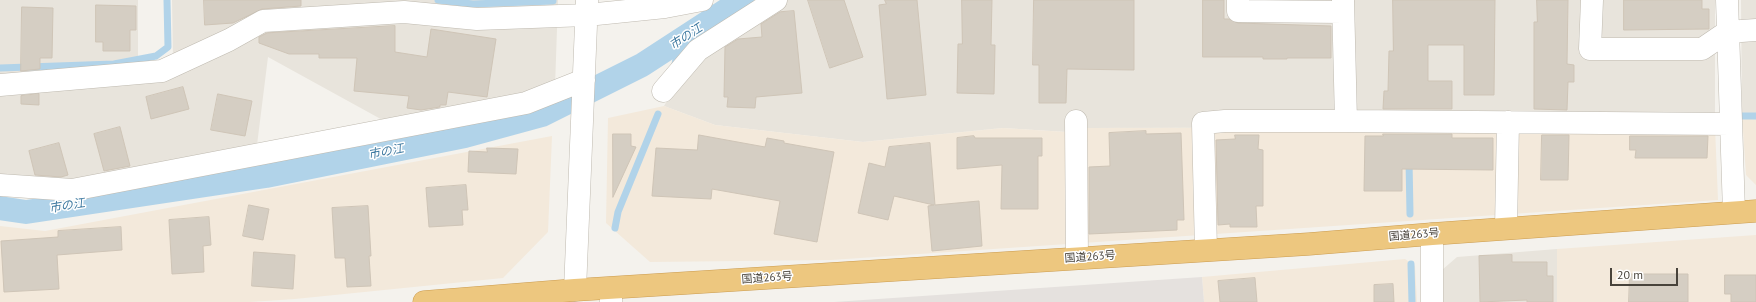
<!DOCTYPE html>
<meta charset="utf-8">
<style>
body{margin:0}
#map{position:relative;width:1756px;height:302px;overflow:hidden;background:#f4f2ed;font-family:"PT Sans",sans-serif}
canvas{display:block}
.scale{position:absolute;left:1610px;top:268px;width:68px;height:18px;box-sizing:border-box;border:2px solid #48433b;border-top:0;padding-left:5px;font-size:12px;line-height:14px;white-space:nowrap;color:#48433b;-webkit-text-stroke:3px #fff;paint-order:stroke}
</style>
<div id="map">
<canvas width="1756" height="302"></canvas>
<div class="scale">20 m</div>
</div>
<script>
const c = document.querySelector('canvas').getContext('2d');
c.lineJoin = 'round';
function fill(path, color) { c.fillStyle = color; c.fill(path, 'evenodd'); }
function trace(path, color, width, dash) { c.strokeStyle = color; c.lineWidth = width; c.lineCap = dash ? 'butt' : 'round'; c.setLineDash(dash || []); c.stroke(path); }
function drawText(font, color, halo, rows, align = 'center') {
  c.font = font + ' "PT Sans","Noto Sans JP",sans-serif'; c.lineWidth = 3; c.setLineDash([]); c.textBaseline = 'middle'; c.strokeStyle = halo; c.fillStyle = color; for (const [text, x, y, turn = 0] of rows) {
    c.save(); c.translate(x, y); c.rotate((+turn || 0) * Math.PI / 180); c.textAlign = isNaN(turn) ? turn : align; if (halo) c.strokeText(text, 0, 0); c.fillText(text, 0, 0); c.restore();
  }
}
fill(new Path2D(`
 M0,0H138V66L173,57L172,0H558L555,87L388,123L268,57L256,153L46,190L0,183Z
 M766,0H1715V127L1083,128L1082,133L1003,128L863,142L715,125L664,106L700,42Z
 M1741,0H1756V116H1742Z
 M1557,249V302H1442V270L1457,257Z`), '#e8e4dc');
fill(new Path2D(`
 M664,106L715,125L863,142L1003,128L1082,133L1083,128L1715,127L1718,200L831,260L650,262L606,223L608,118Z
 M1742,116H1756V185L1746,175Z
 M552,136L548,232L503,278L295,299L250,302H0V226L45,231Z
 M1756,235V302H1557V249Z
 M1405,259L1415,266L1417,302H1204L1202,277Z`), '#f3e9db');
fill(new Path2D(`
 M1202,277L1204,302H834Z`), '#e5e1de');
trace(new Path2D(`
 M438,0L473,4L553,1
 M675,64L680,40
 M0,68L114,64L156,56L168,47L167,0
 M1742,116H1756
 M1409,160L1410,214
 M615,228L618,212L658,114
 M1411,264L1412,302`), '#b1d3e9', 7);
trace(new Path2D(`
 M0,208L26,212L266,176L465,136L542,115L642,65L742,0`), '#b1d3e9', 24);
const building = new Path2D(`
 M204,0H301V6L262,9L233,23L205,25Z
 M808,0H844L863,57L830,68Z
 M885,0H917L926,95L887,99L879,5L886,4Z
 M962,0H992L991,45H995L994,94L957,93L958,44H962Z
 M1034,0H1134V70L1067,69L1066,103H1039V65H1033Z
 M1203,0H1224V19H1229L1238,23L1331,26V58H1287V59H1263V57H1203Z
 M1393,0H1495L1494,95H1464V45H1428V81H1452V109H1383L1384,91H1388L1389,51H1393Z
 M1537,0H1568L1567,64L1574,65V82H1568L1567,110L1534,109V22H1537Z
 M1624,0H1702V9H1709V29L1624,30Z
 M96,5L136,6V30H130V51H103V42H96Z
 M22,7L53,8L52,58H40V69L21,71Z
 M794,11L802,93L756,97L755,108L727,107L728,97H724L725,47L738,39L762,37L761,24L780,12Z
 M395,26V52L427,57L431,29L496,39L487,97L448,92L446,105H440V107L421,110L407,108L409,96L354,91L357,58H319V54H289L259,43V37L267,33Z
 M183,87L189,109L151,119L146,97Z
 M39,94V105L21,104V96Z
 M218,94L252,101L245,136L211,130Z
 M120,127L130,166L104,171L94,134Z
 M1146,131V134L1181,133L1184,220H1177V230L1089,234V167L1110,166L1109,133Z
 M613,134H631V146L636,147L613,197Z
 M1383,134H1452V138H1493V170L1402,169V191H1364L1365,136H1383Z
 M699,135L765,147L767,138L784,141V143L834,152L817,242L774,234L780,201L712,189L711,199L652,196L656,148L697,150Z
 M1235,135H1259L1258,149L1263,150V206H1256L1257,227H1230V224L1218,225L1216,140L1235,139Z
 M1542,135H1569L1568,180H1541Z
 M974,136L975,138H1042V156H1038V209H1001L1002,165L957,169V138Z
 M1630,136H1708L1707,158H1635L1636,150H1630Z
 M59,143L68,175L61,177L35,175L29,151Z
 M930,143L935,205L979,201L982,246L932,251L928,206L934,205L894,196L888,220L858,213L869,163L885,167L889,147Z
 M487,148L518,149L516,174L468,172L469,151L487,152Z
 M466,185L468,210H462L463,225L429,227L426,188Z
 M249,205L269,209L263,240L243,236Z
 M368,206L371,256H369L371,286L347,287L345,258H335L332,208Z
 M209,217L211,245L203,246L204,272L172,274L169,220Z
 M121,227L122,250L57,255L59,289L4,292L1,241L58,237V231Z
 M254,252L295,255L293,289L252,286Z
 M1512,255V262H1547V276H1553V302H1527V300L1480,302L1479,256Z
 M1630,274H1688V302H1629Z
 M1725,275H1756V302H1731V294H1725Z
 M1255,278L1257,302H1220L1218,281Z
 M1393,284L1394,302H1374V285Z`);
fill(building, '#d5cec3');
trace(building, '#cfc5b7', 1);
const minor = new Path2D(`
 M1238,0V11L1343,12
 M1343,0L1346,121
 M1592,0L1590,49H1702L1727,32L1756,30
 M1727,0L1734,212
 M0,85L162,71L229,40L263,21L404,12L477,19L587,15L665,7L702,0
 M663,91L698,50L776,0
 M1076,121L1077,258
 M0,185L72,190L526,103L584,80
 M1506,228L1508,122
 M1206,250L1203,123L1225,121H1346L1731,124
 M611,289V302
 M575,290L587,1
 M1432,302V234`);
const highway = new Path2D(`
 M424,302L575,290L1309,244L1432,234L1756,211`);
trace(minor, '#bfbab0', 23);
trace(highway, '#cb9c50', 23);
trace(minor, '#fff', 22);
trace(highway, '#edc77f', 22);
drawText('11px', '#48433b', '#fff', [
 ["国道263号",1414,235,-5],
 ["国道263号",1090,257,-4],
 ["国道263号",767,278,-4]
]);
drawText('italic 12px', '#3e79a0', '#fff', [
 ["市の江",686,37,-33],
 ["市の江",386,152,-11],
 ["市の江",67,206,-9]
]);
</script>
